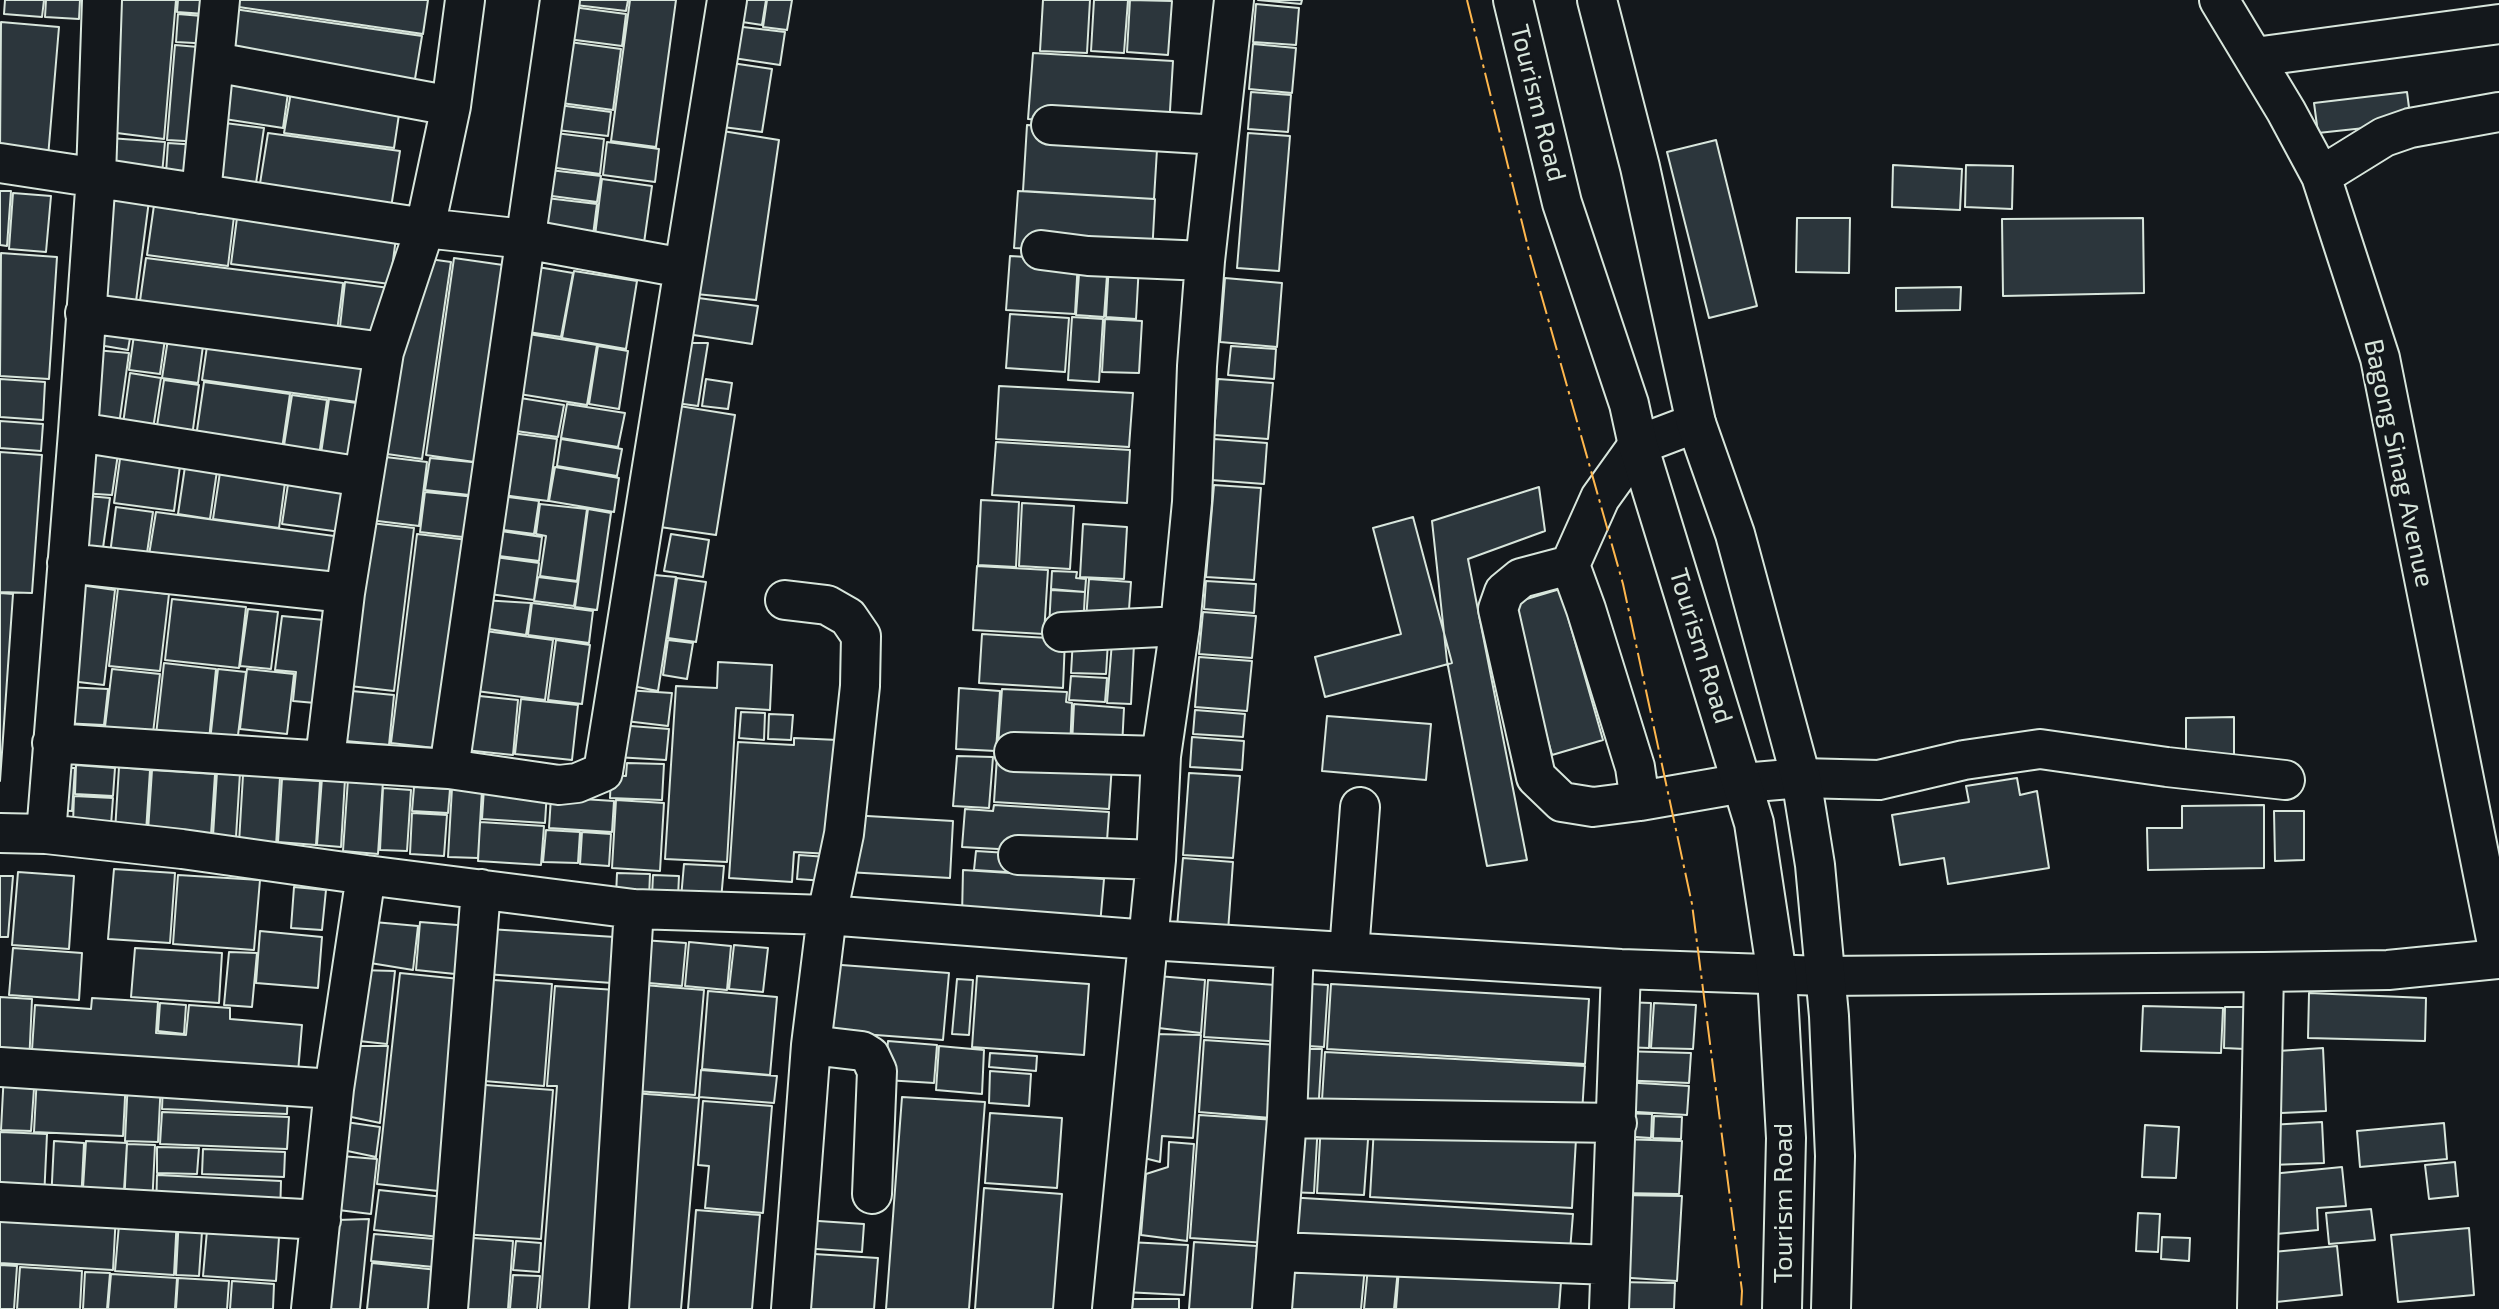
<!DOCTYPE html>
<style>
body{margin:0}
canvas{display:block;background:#14181c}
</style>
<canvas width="2499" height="1309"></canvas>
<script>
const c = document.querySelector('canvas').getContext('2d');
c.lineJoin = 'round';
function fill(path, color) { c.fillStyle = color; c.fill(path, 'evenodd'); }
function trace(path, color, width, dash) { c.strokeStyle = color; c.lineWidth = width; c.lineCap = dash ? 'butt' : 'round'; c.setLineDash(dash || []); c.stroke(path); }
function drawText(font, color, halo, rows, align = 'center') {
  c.font = font + ' "Exo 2",sans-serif'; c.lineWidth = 5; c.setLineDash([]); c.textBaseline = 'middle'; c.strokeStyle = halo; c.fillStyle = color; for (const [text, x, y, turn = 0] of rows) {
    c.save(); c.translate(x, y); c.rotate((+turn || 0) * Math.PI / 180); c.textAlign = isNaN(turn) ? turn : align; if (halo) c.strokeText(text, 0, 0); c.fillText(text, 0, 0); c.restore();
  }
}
const building = new Path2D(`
 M5,0H44L42,17L4,14Z
 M46,0H80L79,19L45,17Z
 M110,0H176L164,139L109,132Z
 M178,0H206L205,14L177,12Z
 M225,0H428L423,34L225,5Z
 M568,0H628L626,11L567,4Z
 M630,0H676L656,147L611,141Z
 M733,0H766L762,25L729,20Z
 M767,0H792L787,30L763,27Z
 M1043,0H1090L1087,53L1040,51Z
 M1094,0H1128L1124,53L1091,51Z
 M1130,0L1172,1L1168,55L1127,52Z
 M1258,0H1302L1301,4Z
 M1256,4L1299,8L1296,45L1253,42Z
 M565,6L626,14L622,46L560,38Z
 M227,8L422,36L414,85L220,57Z
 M178,14L214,17L212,44L176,42Z
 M1,22L59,27L48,157L0,153Z
 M726,25L785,32L780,65L720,56Z
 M562,41L621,49L613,110L554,102Z
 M1253,44L1296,48L1292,93L1249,89Z
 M175,45L210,48L203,142L167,140Z
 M1033,53L1173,61L1169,127L1028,119Z
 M725,62L772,69L762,132L715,126Z
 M224,77L289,86L283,128L218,118Z
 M292,86L401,101L394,148L284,133Z
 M1251,92L1291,95L1288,132L1248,129Z
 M2407,92L2411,123L2318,133L2314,103Z
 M551,104L611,112L608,136L548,129Z
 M225,123L264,128L255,190L205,183Z
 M1027,125L1158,133L1154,199L1023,191Z
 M710,129L779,140L756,300L686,293Z
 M547,132L604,139L600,174L542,166Z
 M268,133L400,151L390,214L258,196Z
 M1248,133L1290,136L1279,271L1237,268Z
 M109,138L165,142L162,174L105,167Z
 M1716,140L1757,306L1709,318L1667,152Z
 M607,142L659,149L655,182L603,175Z
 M168,143L198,145L195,175L166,173Z
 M1893,165L1962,169L1960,210L1892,207Z
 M1966,165L2013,166L2012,209L1965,207Z
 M541,169L601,176L597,202L537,194Z
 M602,179L652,186L643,250L594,244Z
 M107,189L150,193L135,309L102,305Z
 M0,191H11L7,246L0,245Z
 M1018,191L1155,199L1152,255L1014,248Z
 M13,193L51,196L46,252L9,249Z
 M538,197L597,204L592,243L532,235Z
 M155,198L235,208L228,266L147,255Z
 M238,210L397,230L390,284L231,264Z
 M1797,218H1850L1849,273L1796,272Z
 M2143,218L2144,293L2003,296L2002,219Z
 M1,253L57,257L49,379L0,376Z
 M1010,256L1078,260L1075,314L1006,310Z
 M146,258L343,283L336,340L138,315Z
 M422,258L451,262L422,459L373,452Z
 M454,258L517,267L488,464L426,455Z
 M1080,260L1108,261L1104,317L1076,315Z
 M1109,263L1139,264L1136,319L1106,317Z
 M526,265L573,273L561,337L515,330Z
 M574,271L637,281L626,349L562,338Z
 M1225,278L1282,283L1277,347L1220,342Z
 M345,282L389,288L381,341L339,336Z
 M1961,287L1960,310L1896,311V288Z
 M691,297L758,306L752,344L687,334Z
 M1010,314L1069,318L1065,372L1006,368Z
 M99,317L133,320L128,350L93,344Z
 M1072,317L1103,319L1099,382L1068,380Z
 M1105,319L1142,321L1139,373L1102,372Z
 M136,321L167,325L160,374L129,370Z
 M170,326L205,331L198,383L162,378Z
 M516,332L597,345L587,405L507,392Z
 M209,333L371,355L364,403L202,380Z
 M685,343H708L698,406L676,403Z
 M598,346L628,351L619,409L589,404Z
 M1231,346L1276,349L1274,379L1228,375Z
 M95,350L129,353L118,432L90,428Z
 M130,373L161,378L152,435L122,431Z
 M0,379L45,382L43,420L0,417Z
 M706,379L732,383L728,409L702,406Z
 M1218,379L1273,383L1268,439L1214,435Z
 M164,380L199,385L191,444L155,439Z
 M204,382L290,394L281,456L195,444Z
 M999,386L1133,393L1129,447L996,439Z
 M292,395L327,400L318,463L282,458Z
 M508,396L564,405L558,437L502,429Z
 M329,399L370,405L360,472L319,467Z
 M567,404L625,413L618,447L561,438Z
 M673,405L735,415L716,535L653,526Z
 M0,421L43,424L41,451L0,448Z
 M504,432L557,439L548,501L495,494Z
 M561,439L622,449L617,476L557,466Z
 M1214,439L1267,443L1264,484L1211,480Z
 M996,442L1130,450L1127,503L992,495Z
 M122,444L182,451L174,511L114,503Z
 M85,445L119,447L112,495L80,493Z
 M0,452L42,455L32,593L0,592Z
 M187,453L219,457L210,519L178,514Z
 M369,455L427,462L419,526L361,519Z
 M430,458L482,463L478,496L425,490Z
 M222,459L287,468L279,528L213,519Z
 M555,467L619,478L614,512L549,501Z
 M290,471L355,480L348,533L282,524Z
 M1214,485L1261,488L1254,580L1206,577Z
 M1539,487L1545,531L1468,559L1527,860L1487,866L1447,661L1432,521Z
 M425,492L476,497L471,538L420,532Z
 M77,495L110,498L102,555L77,551Z
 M493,495L539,501L534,534L488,528Z
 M981,500L1019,502L1016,567L978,565Z
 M1022,503L1074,506L1070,569L1019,566Z
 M540,504L587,509L577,581L540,576L546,536L536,534Z
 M116,507L153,512L146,560L110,554Z
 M588,509L611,513L597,610L575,607Z
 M156,512L349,538L343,588L148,561Z
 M1413,517L1452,663L1325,697L1315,657L1401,634L1373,528Z
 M362,522L414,528L394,691L341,685Z
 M1083,524L1127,527L1124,579L1080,577Z
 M494,530L542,537L539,561L491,555Z
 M417,534L468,540L443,749L391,743Z
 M671,534L709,540L703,577L664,571Z
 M480,555L539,563L534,600L475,592Z
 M977,566L1048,570L1044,634L973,630Z
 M1052,571L1077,572L1076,578L1086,579L1085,592L1051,589Z
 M644,574L676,577L658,691L627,685Z
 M538,577L578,582L574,606L534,601Z
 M677,578L706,582L696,642L668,638Z
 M1089,579L1131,582L1128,623L1086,620Z
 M1206,581L1256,584L1254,613L1204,609Z
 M80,585L115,590L104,685L70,681Z
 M118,588L169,594L160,671L109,666Z
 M1560,589L1603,740L1552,755L1510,604Z
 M1051,590L1085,592L1083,629L1049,628Z
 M0,593L13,594L0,781Z
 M172,599L246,607L239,668L165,660Z
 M482,600L531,603L526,635L476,627Z
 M532,603L593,611L589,643L528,635Z
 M248,609L278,612L271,669L240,666Z
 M1203,612L1256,616L1252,658L1199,654Z
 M282,616L335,621L326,704L293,701L296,672L275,670Z
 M470,629L553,640L545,700L461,689Z
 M982,634L1065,639L1063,688L979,683Z
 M1073,639L1108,642L1106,674L1071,673Z
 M556,640L590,645L582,704L548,700Z
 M668,640L693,643L687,679L663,675Z
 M1112,642L1134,644L1131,704L1107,703Z
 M1199,657L1252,661L1247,711L1195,707Z
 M718,662L772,665L770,710L736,708L727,862L665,859L676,686L717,688Z
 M164,663L216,669L209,740L156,735Z
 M112,669L160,674L153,733L105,727Z
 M218,669L246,672L237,743L210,741Z
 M247,669L294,674L287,734L240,729Z
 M1071,676L1107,678L1105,702L1069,700Z
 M65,687L108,689L104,725L61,723Z
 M959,688L1000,691L996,751L956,749Z
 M1002,689L1067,692L1066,702L1072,703L1070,750L998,746Z
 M341,690L394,695L389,745L335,740Z
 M625,690L672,693L668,726L617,720Z
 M460,694L518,700L513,755L455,749Z
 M521,699L578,705L572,760L515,754Z
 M1074,704L1124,708L1122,747L1072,744Z
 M1195,710L1245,714L1243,737L1193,734Z
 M741,712L765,713L764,740L739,738Z
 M769,714L793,715L791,740L768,739Z
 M1327,716L1431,724L1426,780L1322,771Z
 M2234,717V766H2186V718Z
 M618,725L669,729L666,760L616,757Z
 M1192,737L1244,741L1242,770L1190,767Z
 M794,738L838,740L831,854L794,852L792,882L729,878L738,742L794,745Z
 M957,756L993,757L989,808L953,806Z
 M997,757L1112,764L1109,809L994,802Z
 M627,763L664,764L662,800L610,798L611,775L626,776Z
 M76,765L115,768L113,796L75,794Z
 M119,767L150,770L146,832L115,831Z
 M56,768H75L72,811L53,810Z
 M152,770L215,774L211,835L148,831Z
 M217,772L240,773L236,837L213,836Z
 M1189,773L1240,776L1233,858L1183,855Z
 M243,775L280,777L276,846L239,843Z
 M322,778L345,779L341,847L317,845Z
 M2017,778L2020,795L2037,791L2049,868L1948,884L1944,858L1900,865L1892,815L1969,802L1966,786Z
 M282,779L320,781L316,845L278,842Z
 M348,779L383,781L378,854L343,851Z
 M414,787L450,789L448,813L412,811Z
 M383,788L411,790L407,851L380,850Z
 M452,788L482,790L478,858L448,857Z
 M484,788L547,791L545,823L482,819Z
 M74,796L113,798L111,825L73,823Z
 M551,797L614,801L612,832L549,828Z
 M616,800L664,803L660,871L612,868Z
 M994,805L1109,812L1106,855L962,847L965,809L993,811Z
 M2264,805V868L2148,870L2147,828H2182V806Z
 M2274,811H2304V860L2275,861Z
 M412,813L447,815L444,856L410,854Z
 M850,815L953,821L950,878L847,872Z
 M480,822L544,826L541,865L478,861Z
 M546,830L580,832L578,863L543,862Z
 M582,832L611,834L609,866L580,864Z
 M976,851L1008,853L1007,872L974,870Z
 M799,855L827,857L825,881L797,879Z
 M1183,858L1233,862L1228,931L1177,927Z
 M684,864L724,866L721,900L681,898Z
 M114,869L175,873L170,943L108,939Z
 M963,870L1104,879L1100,925L962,916Z
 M18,872L74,876L69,949L12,945Z
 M617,873L650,874L649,898L616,896Z
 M178,875L260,880L254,950L173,944Z
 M653,875L679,876L678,897L652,896Z
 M0,876H13L8,937H0Z
 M294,887L326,890L322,930L291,928Z
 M363,921L418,926L413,970L364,962Z
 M420,922L470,926L465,975L416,970Z
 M489,929L615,937L612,983L485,974Z
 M260,931L322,937L318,988L256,983Z
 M642,940L686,943L682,986L638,982Z
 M689,942L731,946L727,990L685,986Z
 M734,945L768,948L763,992L729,989Z
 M13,948L82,953L79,1000L9,995Z
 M135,948L222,953L219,1003L131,997Z
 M229,952L257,953L252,1007L224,1005Z
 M828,964L949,973L943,1040L822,1031Z
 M359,970L395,971L387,1044L349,1040Z
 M400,973L470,980L447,1192L377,1184Z
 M977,976L1089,984L1084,1055L972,1047Z
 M1158,976L1205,980L1201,1033L1150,1027Z
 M479,979L552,984L544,1086L472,1080Z
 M957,979L973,980L969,1035L952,1034Z
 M1208,980L1289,986L1285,1042L1204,1037Z
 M1295,983L1328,985L1324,1047L1291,1045Z
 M1331,984L1589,999L1585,1064L1327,1049Z
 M644,985L704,990L695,1095L635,1091Z
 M555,986L616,990L592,1309H540L557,1086H547Z
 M708,991L777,997L770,1075L702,1069Z
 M2309,993L2426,998L2425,1041L2308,1038Z
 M0,997L32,999L29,1065L0,1064Z
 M92,998L158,1002L156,1033L186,1035L189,1005L230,1008V1019L302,1025L297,1084L31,1065L35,1005L91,1009Z
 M1623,1002L1651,1003L1649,1048L1621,1047Z
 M160,1003L186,1005L184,1034L158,1031Z
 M1654,1003L1696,1005L1693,1049L1651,1048Z
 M2143,1006L2223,1008L2221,1053L2141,1051Z
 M2225,1007H2247L2245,1049L2224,1048Z
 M1152,1034L1201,1035L1193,1138L1162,1136L1160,1162L1140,1157Z
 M1204,1040L1277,1045L1271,1118L1199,1112Z
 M888,1041L937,1045L934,1083L885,1080Z
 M346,1046H388L380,1123L337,1114Z
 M939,1046L984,1050L982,1094L936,1090Z
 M2323,1048L2326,1111L2281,1113L2278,1051Z
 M1295,1049H1322L1318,1114H1288Z
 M1620,1051L1691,1053L1689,1083L1618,1080Z
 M1325,1052L1585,1066L1582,1113L1321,1116Z
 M990,1053L1037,1056L1036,1071L989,1067Z
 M701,1070L777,1076L774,1103L699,1097Z
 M990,1071L1031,1074L1029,1106L989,1103Z
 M4,1072L35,1074L31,1131L1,1130Z
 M37,1075L126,1078L123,1136L34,1132Z
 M128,1079L161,1081L158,1142L125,1141Z
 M1622,1082L1689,1086L1687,1115L1621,1111Z
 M163,1083L288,1088L287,1114L162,1109Z
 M472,1084L553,1090L541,1239L461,1234Z
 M633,1093L699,1098L681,1309H615Z
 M902,1097L985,1102L969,1309H886Z
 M703,1101L772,1106L763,1213L705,1208L709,1166L698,1165Z
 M162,1112L289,1117L287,1149L160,1144Z
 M990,1113L1062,1118L1057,1188L985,1183Z
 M1620,1113L1652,1114L1651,1138L1621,1136Z
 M1199,1115L1276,1120L1267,1243L1190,1238Z
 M1654,1116L1682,1117L1681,1139L1653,1138Z
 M339,1121L380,1127L376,1157L333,1148Z
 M1289,1121L1318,1123L1314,1193L1285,1192Z
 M2322,1122L2324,1163L2271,1165L2269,1125Z
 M1321,1123L1369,1126L1364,1195L1317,1193Z
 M2444,1123L2447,1159L2360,1167L2357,1131Z
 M2145,1125L2179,1127L2176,1178L2142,1177Z
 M1374,1127L1576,1139L1572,1208L1370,1197Z
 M0,1132L47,1134L44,1199L0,1197Z
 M1620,1139L1682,1141L1679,1194L1619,1193Z
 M54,1141L84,1143L81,1203L51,1202Z
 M86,1141L127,1143L123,1206L82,1204Z
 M1169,1142L1194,1144L1187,1241L1141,1235L1146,1174L1168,1167Z
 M127,1144L155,1145L152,1207L124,1206Z
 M157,1147L199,1148L197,1174L157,1173Z
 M203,1149L285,1152L284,1177L202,1174Z
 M329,1155L377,1159L371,1214L330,1209Z
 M2455,1162L2458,1196L2429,1199L2425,1165Z
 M2342,1167L2346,1206L2317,1208L2318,1230L2266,1235L2261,1175Z
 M157,1175L281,1181L280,1215L156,1211Z
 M984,1188L1062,1194L1053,1309H975Z
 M379,1190L453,1198L449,1238L374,1230Z
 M1618,1195L1682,1196L1677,1281L1616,1277Z
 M1286,1197L1573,1214L1569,1263L1283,1246Z
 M0,1207L116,1213L113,1270L0,1263Z
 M2371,1209L2375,1240L2329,1244L2326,1213Z
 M696,1210L760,1215L752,1309H688Z
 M120,1213L177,1217L174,1275L115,1271Z
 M2138,1213L2160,1214L2158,1252L2136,1251Z
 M179,1216L203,1217L199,1276L176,1275Z
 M208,1219L280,1223L276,1281L203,1276Z
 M369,1219L360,1309H324L337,1220Z
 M803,1220L864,1224L862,1252L801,1248Z
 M2469,1228L2474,1295L2398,1302L2391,1235Z
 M374,1234L447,1240L444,1268L371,1261Z
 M460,1237L513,1241L508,1309H454Z
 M2162,1237L2190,1238L2189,1261L2161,1259Z
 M516,1241L541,1243L539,1272L513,1270Z
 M1128,1242L1188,1245L1184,1295L1124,1292Z
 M1194,1242L1257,1246L1253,1309H1189Z
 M2337,1246L2342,1295L2267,1303L2262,1253Z
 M798,1253L878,1258L874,1309H793Z
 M1279,1258L1365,1266L1361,1309H1275Z
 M372,1263L447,1271L443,1309H367Z
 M0,1265L17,1266L14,1309H0Z
 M20,1267L82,1271L80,1309H17Z
 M1368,1267L1398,1269L1394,1309H1364Z
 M1399,1268L1561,1282L1559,1309H1396Z
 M85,1272L110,1273L107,1309H83Z
 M111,1274L177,1278L175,1309H108Z
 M513,1275L540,1276L537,1309H510Z
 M178,1278L229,1281L227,1309H176Z
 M232,1281L274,1284L273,1309H230Z
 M1615,1282L1675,1283L1674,1309H1615Z
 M1133,1299H1179V1309H1132Z`);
fill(building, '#2c363c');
trace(building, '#d8e6dc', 2);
const minor = new Path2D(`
 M2219,0L2286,111L2321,176L2380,358L2499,954
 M2255,57L2499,24
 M215,62L451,106
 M1051,125L1219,135
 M0,163L425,228L525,239L683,268
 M2321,176L2384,137L2410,128L2499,112
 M201,194L220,0
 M1041,250L1088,256L1205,261
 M85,313L384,352
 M1696,423L1638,445L1600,498L1570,565L1586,609L1635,767L1640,801L1743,783L1801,778L1879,780L1964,760L2040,749L2167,767L2285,780
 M78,432L363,477
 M67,563L345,593
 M1570,565L1521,578L1504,592L1498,609L1536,777L1562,802L1593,807L1640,801
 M785,600L827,605L848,617L861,636L860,686L844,834L827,915L811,1045L791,1309
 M1062,632L1180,626
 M52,743L449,769L559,785L577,783L603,772L727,0
 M1014,752L1161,756
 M325,759L345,593L384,352L425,228L451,106L465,0
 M449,769L560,0
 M0,833L46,834L182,849L366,875L634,909L827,915L1149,940L1621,969L1824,976L2264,972L2388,970L2499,959
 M46,834L78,432L96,176L102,0
 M1018,855L1156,860
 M1349,952L1360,807
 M811,1045L862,1051L870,1056L877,1071L872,1194
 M0,1067L334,1089
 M1287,1118L1617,1123
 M0,1202L321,1220
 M1277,1252L1610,1265
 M311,1309L334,1089L366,875
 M448,1309L481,889
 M609,1309L634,909
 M1112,1309L1156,860L1161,756L1180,626L1192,502L1197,366L1205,261L1234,0
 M1272,1309L1287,1118L1294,949
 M1609,1309L1621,969
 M2257,1309L2264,972`);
const major = new Path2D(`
 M1513,0L1562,203L1629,404L1638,445L1754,823L1777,975L1786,1138L1782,1309
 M1597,0L1640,167L1696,423L1735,534L1801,778L1815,865L1829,1016L1835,1156L1831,1309`);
trace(minor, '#d8e6dc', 42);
trace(major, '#d8e6dc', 42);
trace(minor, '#14181c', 38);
trace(major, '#14181c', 38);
trace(new Path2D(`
 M1467,0L1530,255L1623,584L1692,904L1742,1291L1741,1309`), '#ffb74d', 2, [24, 5, 3.5, 5]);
drawText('26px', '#d8e6dc', '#14181c', [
 ["Tourism Road",1538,103,76],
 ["Bagong Sinag Avenue",2399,463,78],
 ["Tourism Road",1701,646,73],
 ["Tourism Road",1783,1203,-90]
]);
</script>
